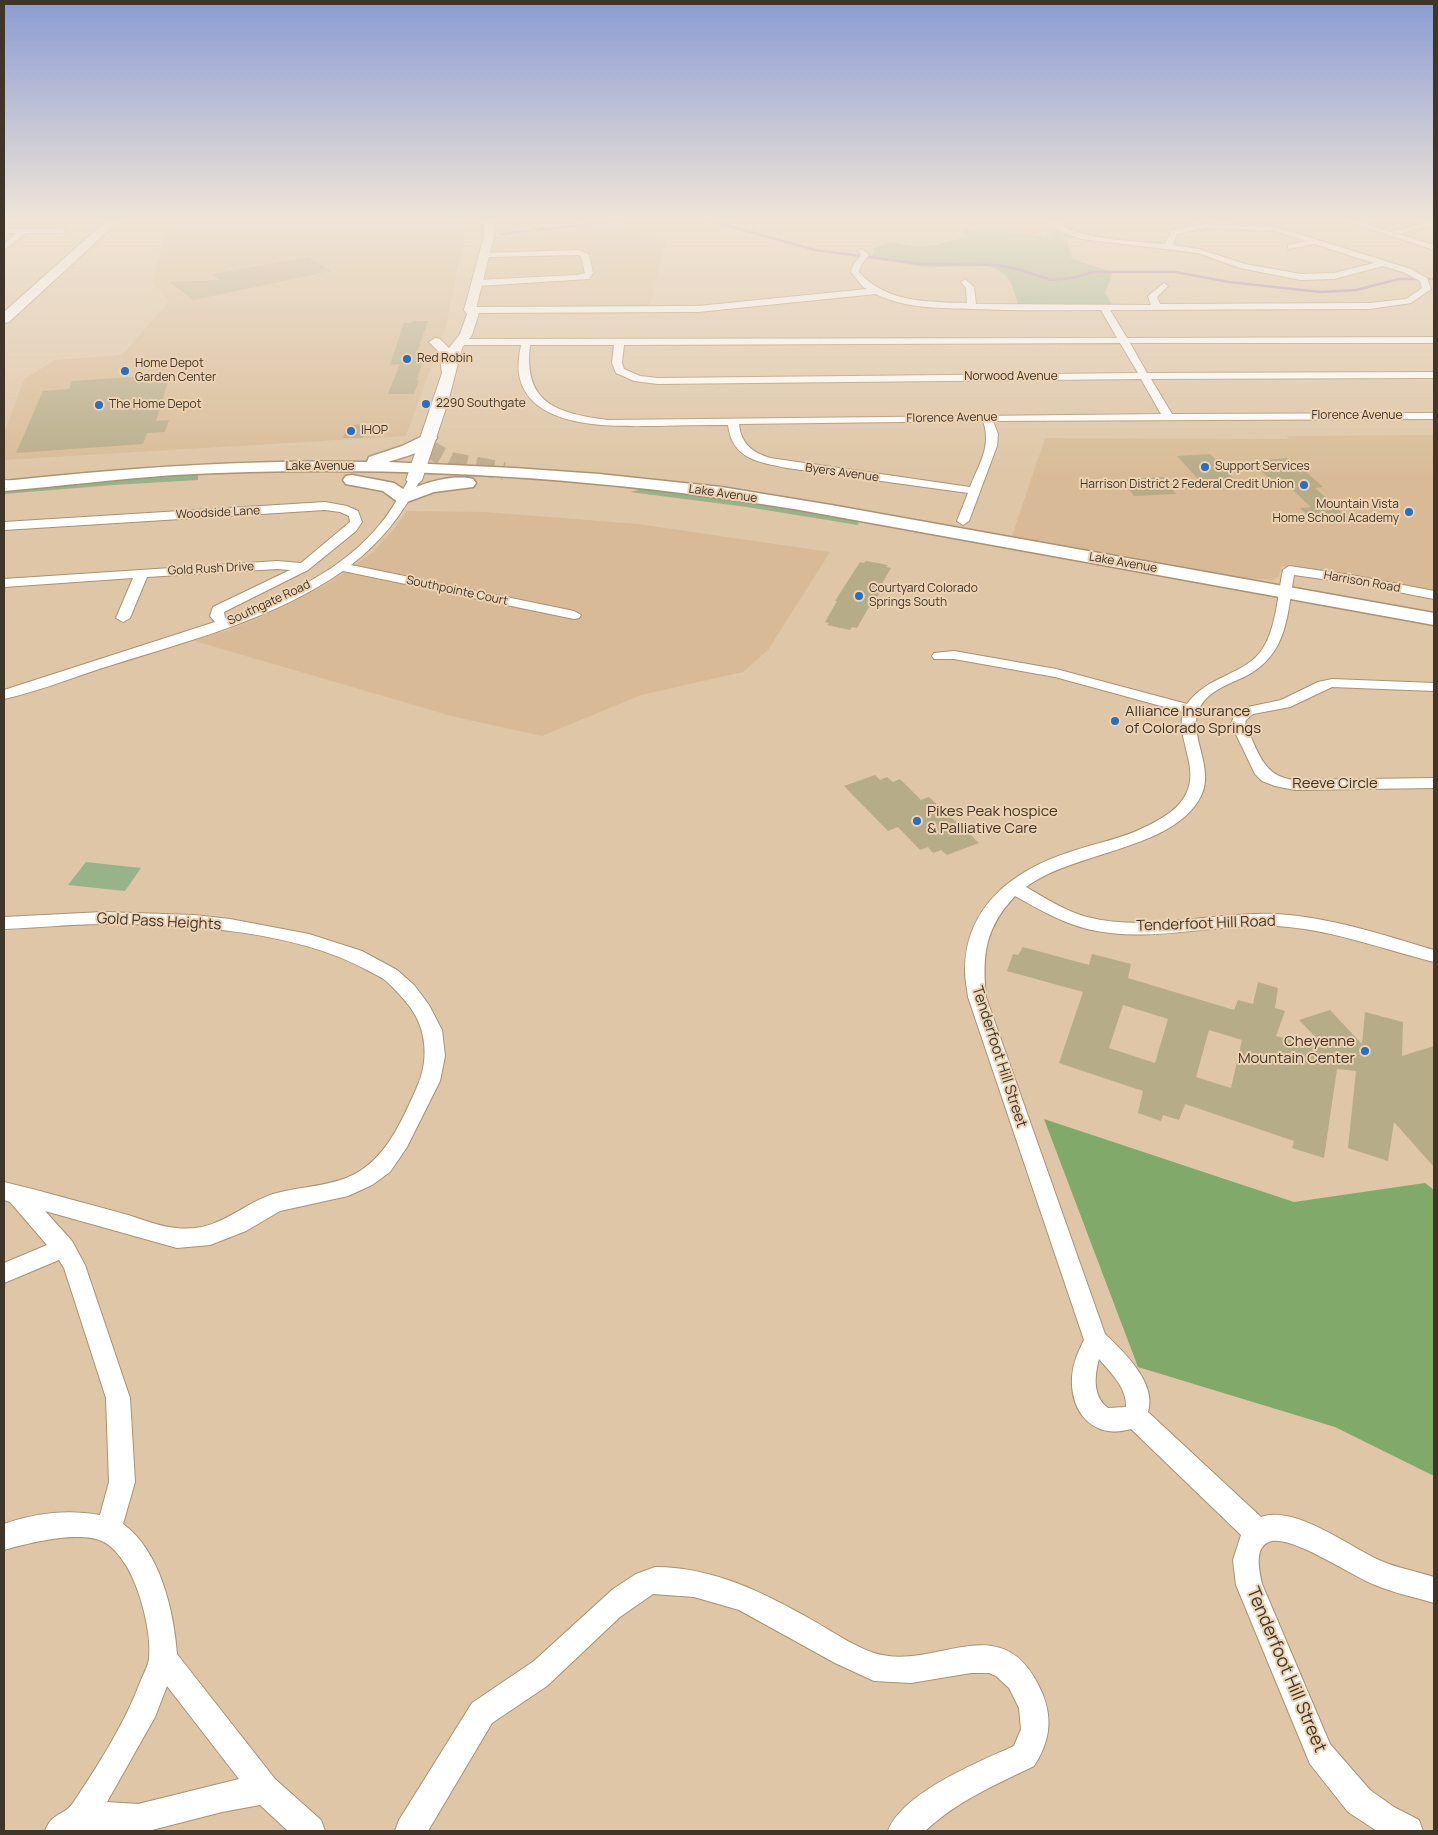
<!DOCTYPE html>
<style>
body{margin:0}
#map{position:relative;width:1438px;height:1835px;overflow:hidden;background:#dec6a6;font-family:Manrope,sans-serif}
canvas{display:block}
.frame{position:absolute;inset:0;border:5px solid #3f3528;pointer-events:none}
</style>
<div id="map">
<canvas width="1438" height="1835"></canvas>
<div class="frame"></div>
</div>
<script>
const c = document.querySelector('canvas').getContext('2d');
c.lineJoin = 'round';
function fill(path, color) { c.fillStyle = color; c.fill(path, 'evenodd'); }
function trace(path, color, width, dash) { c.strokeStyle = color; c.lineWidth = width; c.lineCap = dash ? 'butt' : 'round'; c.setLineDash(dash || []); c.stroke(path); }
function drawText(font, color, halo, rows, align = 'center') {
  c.font = font + ' Manrope,sans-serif'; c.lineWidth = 4; c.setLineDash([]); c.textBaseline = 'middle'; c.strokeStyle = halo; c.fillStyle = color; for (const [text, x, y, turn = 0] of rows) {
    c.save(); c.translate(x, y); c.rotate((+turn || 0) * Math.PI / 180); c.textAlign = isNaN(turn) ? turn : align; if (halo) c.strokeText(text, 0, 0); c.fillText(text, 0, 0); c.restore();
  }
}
fill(new Path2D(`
 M170,220H460L464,224V246L458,265L447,323L406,436L4,460V434L24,379L55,360L122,355L169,301L152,282Z
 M609,224L667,240L649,307H482L478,305L495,238Z
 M1434,435V592L1326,572L1282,566L1279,576L1273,580L1241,578L1011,539L1045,438L1288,439L1287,436Z
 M407,511L486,512L638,524L830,552L768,650L743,672L641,695L542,736L455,717L191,640L226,631L261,617L329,583L373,552L394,529Z`), '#d8bb96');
fill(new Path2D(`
 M962,229L1046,236L1057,231L1075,237L1067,241L1072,259L1109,271L1112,275L1105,293L1112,304H1018C1012,284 1010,272 987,266L925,267L870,258L875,252L873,249L889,242L917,247L937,245L965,237Z
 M201,473L198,476V480L113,485L4,494L9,490L107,480Z
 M633,486L740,500L859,521L858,525L747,507L630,492L639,490Z
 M86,862L141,868L125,891L68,885Z`), '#97b389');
fill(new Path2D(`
 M1044,1119L1294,1202L1425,1183L1434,1190V1476L1335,1427L1138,1367Z`), '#81aa6a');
trace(new Path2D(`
 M708,220L815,250L922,264L996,265L1018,269L1051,280L1073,278L1093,272H1175L1229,282L1320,292L1356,290L1399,279H1434
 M502,234L622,220`), '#a177b4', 2.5);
fill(new Path2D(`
 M308,257L331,271L193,300L170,282L220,280L212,274Z
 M412,321H428L417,353L425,352L417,381L419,380L414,394H388L400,364L390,365L404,323H411Z
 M163,375L162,378H169L156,421L169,420L165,432L147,433L143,444L16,453L43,391L69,389L72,381Z
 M367,424L363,438H343L348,425Z
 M1210,454L1233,478L1199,480L1177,456Z
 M1287,458L1294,461L1323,487L1315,488L1353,522L1317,524L1300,508L1311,507L1281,479L1271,480L1253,464H1257L1254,461Z
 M1163,477L1176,494L1134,496L1120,480Z
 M866,561L888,565L886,567L891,568L880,587H883L871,608L869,607L857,628L852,627L850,630L827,625L829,623L825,622L837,601H835L860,562L864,563Z
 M875,775L880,780L887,777L893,782L900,779L921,800L929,797L979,843L947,855L941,850L933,853L928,847L920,850L898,827L888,831L844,786Z
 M1023,947L1089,965L1092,954L1131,964L1128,978L1234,1010L1238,1000L1253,1004L1258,982L1278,988L1275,1008L1285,1011L1276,1036L1327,1049L1299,1020L1330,1010L1362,1044L1365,1012L1403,1022L1402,1056L1434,1046V1167L1394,1122L1388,1161L1348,1148L1356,1071L1337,1069L1324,1158L1292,1148L1294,1141L1185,1104L1179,1120L1163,1115L1161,1121L1138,1113L1143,1091L1059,1063L1083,992L1007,971L1013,954L1018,955ZM1123,1005L1168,1019L1155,1063L1109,1048ZM1209,1030L1242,1040L1231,1088L1196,1077Z`), '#b6ac88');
trace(new Path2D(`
 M426,447L451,461L504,471`), '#bea98d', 18, [18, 9]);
const street = new Path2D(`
 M1049,220H1057C1072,240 1139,241 1165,244L1171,231L1185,227L1205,224L1276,227L1411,269L1427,278L1431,289L1411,303L1369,309L1110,310L1127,338L1434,337V343H1130L1147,373L1434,372V378L1151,379L1172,414L1434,413V419L993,421L998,434L997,446L969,521L963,525L957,521L968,493L787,468C758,462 732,459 728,425C705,425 682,425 659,426C618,426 534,431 520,379C517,367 519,356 521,345H459L454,342L459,339L1117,338L1101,310C1059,310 1017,311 974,309C942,308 905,309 876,294L698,312L470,313L465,310L470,307L698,306L867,289L863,287L851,272L853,265L861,255L858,251L862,249L869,255L861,265L859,272C886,303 929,302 967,303L966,288L961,282L965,279L974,287L976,304L1151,305L1148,296L1164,283L1168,286L1157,297L1160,304L1369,303L1406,299L1422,288L1420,281L1405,273L1383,266L1334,279L1301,280L1240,268L1198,253L1082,239L1059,231ZM1205,228L1275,231L1306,241L1288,245V249L1314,244L1374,263L1334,273L1301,274L1245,264L1199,249L1173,245L1177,234ZM1120,343L1138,373L658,378L640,376L624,369L622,363L624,345ZM530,345H614L612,363L616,373L634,381L658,384L1141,379L1161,414L608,420C557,413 523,404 530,345ZM983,421C992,446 979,464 970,487L770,458C752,452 741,444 739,424Z
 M1343,220H1356L1391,232L1434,220V224L1399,234L1434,245V250Z
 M4,229H61L65,231L61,233H26L4,250V244L16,233H4Z
 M579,250L589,255L593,273L589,279L477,286L473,283L477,280L577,275L585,273L581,256L578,255L485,257L481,255L482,253Z
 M414,477L420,480C403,514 381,542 351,565L574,611L581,615L579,618L574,619L343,571C274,619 191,640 112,665C76,676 40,691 4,699V690L215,622L210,616L213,607L290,570L277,569L147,577L130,618L123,622L116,618L133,578L4,587V579L277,561L301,563L350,522L349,516L340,512L325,510L4,530V522L325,502L347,506L358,511L362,522L356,531L308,570L224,612L225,618C282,598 343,571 381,523C393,509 400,493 410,478Z
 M1289,566L1351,575L1434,591V599L1351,583L1294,575C1287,615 1288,654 1246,676C1232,683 1215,688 1204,701C1181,728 1217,765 1201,796C1174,850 1074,851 1026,887C1045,898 1065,911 1087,917C1149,933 1213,911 1276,914C1330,917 1383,935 1434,950V962C1382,949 1330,929 1276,926C1213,923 1149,944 1087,929C1061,922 1038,909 1015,896C985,928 982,954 986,997L1105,1334C1124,1352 1157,1383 1148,1412L1261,1517C1295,1505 1348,1546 1379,1560C1396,1568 1416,1571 1434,1577V1603C1414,1597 1394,1593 1375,1585C1353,1577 1290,1533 1269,1542C1253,1548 1260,1573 1262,1584L1330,1744L1370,1790L1394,1807L1419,1820L1423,1831H1377L1348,1812L1310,1764L1236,1585L1233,1560L1241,1535L1131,1429C1094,1440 1070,1413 1072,1377C1073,1363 1078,1352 1084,1340L968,997C967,988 965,979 965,971C965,906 1014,870 1070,852C1095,843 1122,839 1145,827C1160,820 1179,809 1186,794C1200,768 1176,739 1183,712L1055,677L954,659H934L932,656L934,653L954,651L1056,669L1187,704C1207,675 1247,675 1263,648C1276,629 1278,593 1283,570ZM1099,1359C1111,1373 1127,1388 1126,1407L1108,1408C1093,1397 1094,1377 1099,1359Z
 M1332,679L1434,683V691L1332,687L1290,707L1253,714L1246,720L1245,724C1258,750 1262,777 1295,780L1434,778V788L1295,790L1275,786L1262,781L1255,774L1231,724L1234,716L1243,708L1281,700L1318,682Z
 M103,912L194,915L230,919L309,934L362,951L397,970L414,985L429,1005L442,1030L445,1056L440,1081L407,1147L390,1172L372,1185L348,1196L280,1211L246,1231L210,1245L177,1248L45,1211L72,1241L85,1265L130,1398L135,1482L123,1524C160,1550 174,1612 177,1654L275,1779L321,1820L325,1831H288L260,1805L222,1812L148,1831H45C52,1812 64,1816 73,1803C99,1764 125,1723 141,1680C144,1673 148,1666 149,1659C152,1633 140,1589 127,1567C121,1558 115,1548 104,1542C80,1530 29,1543 4,1550V1524C35,1513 67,1509 100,1515L109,1482L106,1398L64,1268L59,1260L4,1283V1263L47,1245L10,1202L4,1200V1182C46,1192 87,1204 128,1215C144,1220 161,1227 176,1228C219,1233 239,1205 273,1194C297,1187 323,1187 346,1178C384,1164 402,1121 417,1087C429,1061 427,1030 410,1007C403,998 395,989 386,981C380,976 372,973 365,969C295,931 182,923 103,924C70,924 37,928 4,929V917ZM167,1686L239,1779L138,1804L107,1802L155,1717Z
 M655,1567C714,1567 764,1593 814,1621C833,1632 853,1646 874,1653C937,1673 1004,1601 1043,1695C1053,1721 1049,1743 1034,1766C993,1786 959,1800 925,1831H888C902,1793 978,1762 1014,1746L1021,1729L1019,1708L1009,1688L996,1676L989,1673H971L911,1683L874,1681L835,1663L739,1610L694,1597L653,1594L620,1617L547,1686L492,1723L428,1831H395L399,1820L472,1703L534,1661L613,1589L636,1574Z`);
const secondary = new Path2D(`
 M481,220H491L494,227V236L476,309L479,313L472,335L462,348L448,402L422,480L419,483H409L406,480L442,373L439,352L429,342L435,338L440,339L449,348L460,334L467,314L464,310L484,236V227Z`);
const primary = new Path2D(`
 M429,433L435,435L437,438C427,452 403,457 388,462L514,468L599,474L721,487L831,505L1434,613V625L794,509C590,476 381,464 174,475C117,479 61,486 4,491V481C125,468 246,459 367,462L369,457L402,446Z
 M352,475L394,483L406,491C425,483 452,474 473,479L476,483L473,487L434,492L404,503L398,502L383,491L346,484L343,480L346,476Z`);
const highway = new Path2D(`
 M107,220H120L9,322L4,323V312Z
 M4,480L16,481L19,485L16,489L4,490Z`);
trace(street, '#a99273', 2);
trace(secondary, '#a99273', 2);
trace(primary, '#a99273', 3);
trace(highway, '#a99273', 2);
fill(street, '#fff');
fill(secondary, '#fff');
fill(primary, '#fff');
fill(highway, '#fff');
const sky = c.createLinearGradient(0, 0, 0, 477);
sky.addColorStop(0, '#8b9cd3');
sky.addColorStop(0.46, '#f0e5d7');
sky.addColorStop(1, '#f0e5d700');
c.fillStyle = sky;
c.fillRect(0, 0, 1438, 477);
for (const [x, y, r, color] of [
 [407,359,5,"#296ebf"],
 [125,371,5,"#296ebf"],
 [426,404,5,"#296ebf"],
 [99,405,5,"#296ebf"],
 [351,431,5,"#296ebf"],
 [1205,467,5,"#296ebf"],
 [1304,485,5,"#296ebf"],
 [1409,512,5,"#296ebf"],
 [859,596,5,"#296ebf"],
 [1115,721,5,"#296ebf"],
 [917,821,5,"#296ebf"],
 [1365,1051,5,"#296ebf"]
]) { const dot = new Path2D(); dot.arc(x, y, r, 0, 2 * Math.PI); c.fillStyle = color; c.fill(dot); trace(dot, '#ecd3b3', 2); }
drawText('12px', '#3f3528', '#ecd3b3', [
 ["Red Robin",417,359],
 ["Home Depot",135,364],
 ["Garden Center",135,378],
 ["2290 Southgate",436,404],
 ["The Home Depot",109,405],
 ["IHOP",361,431],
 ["Support Services",1215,467],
 ["Harrison District 2 Federal Credit Union",1294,485,"right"],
 ["Mountain Vista",1399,505,"right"],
 ["Home School Academy",1399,519,"right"],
 ["Courtyard Colorado",869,589],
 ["Springs South",869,603]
], 'left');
drawText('12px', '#3f3528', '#ecd3b3', [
 ["Norwood Avenue",1011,377],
 ["Florence Avenue",1357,416],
 ["Florence Avenue",952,418,-1],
 ["Lake Avenue",320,467],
 ["Byers Avenue",842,473,8],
 ["Lake Avenue",723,494,8],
 ["Woodside Lane",218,513,-3],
 ["Lake Avenue",1123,563,10],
 ["Gold Rush Drive",211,569,-3],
 ["Harrison Road",1362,582,10],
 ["Southpointe Court",457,591,12],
 ["Southgate Road",269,603,-25]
]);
drawText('15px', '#3f3528', '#ecd3b3', [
 ["Alliance Insurance",1125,712],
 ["of Colorado Springs",1125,729],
 ["Pikes Peak hospice",927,812],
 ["& Palliative Care",927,829],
 ["Cheyenne",1355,1042,"right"],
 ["Mountain Center",1355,1059,"right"]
], 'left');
drawText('15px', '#3f3528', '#ecd3b3', [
 ["Reeve Circle",1335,784],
 ["Gold Pass Heights",159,922,3],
 ["Tenderfoot Hill Road",1206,924,-2],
 ["Tenderfoot Hill Street",999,1057,72]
]);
drawText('18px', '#3f3528', '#ecd3b3', [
 ["Tenderfoot Hill Street",1286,1670,67]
]);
</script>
